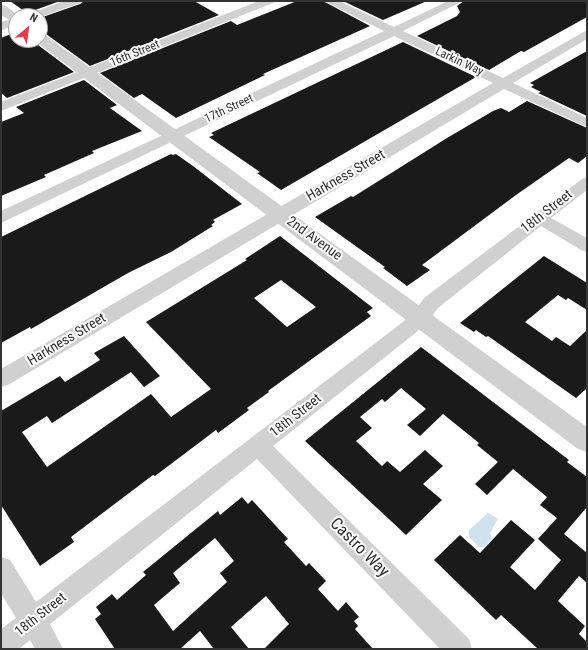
<!DOCTYPE html>
<style>
body{margin:0}
#map{position:relative;width:588px;height:650px;overflow:hidden;background:#fff;font-family:"Roboto Condensed",sans-serif}
canvas{display:block}
.frame{position:absolute;inset:0;border:2px solid #333;pointer-events:none}
.north{position:absolute;left:8px;top:8px;width:40px;height:40px;box-sizing:border-box;background:#fff;border:1px solid #adadad;border-radius:50%;rotate:29deg;font-size:11px;font-weight:700;line-height:16px;text-align:center;color:#333}
.north::after{content:'';display:block;margin:auto;width:14px;height:18px;background:#e63946;clip-path:polygon(50% 0,100% 100%,50% 72%,0 100%)}
</style>
<div id="map">
<canvas width="588" height="650"></canvas>
<div class="frame"></div>
<div class="north">N</div>
</div>
<script>
const c = document.querySelector('canvas').getContext('2d');
c.lineJoin = 'round';
function fill(path, color) { c.fillStyle = color; c.fill(path, 'evenodd'); }
function drawText(font, color, halo, rows, align = 'center') {
  c.font = font + ' "Roboto Condensed",sans-serif'; c.lineWidth = 4; c.setLineDash([]); c.textBaseline = 'middle'; c.strokeStyle = halo; c.fillStyle = color; for (const [text, x, y, turn = 0] of rows) {
    c.save(); c.translate(x, y); c.rotate((+turn || 0) * Math.PI / 180); c.textAlign = isNaN(turn) ? turn : align; if (halo) c.strokeText(text, 0, 0); c.fillText(text, 0, 0); c.restore();
  }
}
fill(new Path2D(`
 M488,513L498,519L490,533L492,538L485,547H479L469,537V530Z`), '#cfe2ee');
fill(new Path2D(`
 M10,1H60L27,13Z
 M84,1H194L219,15L90,66L46,34L40,33V24L43,23L40,21V18L80,4Z
 M297,1H323L370,26L263,74L265,75L176,118L142,94L134,98L100,73L231,21L237,25Z
 M343,1H427L383,20Z
 M464,1H587V17L524,52L521,51L489,70L417,36L457,16L460,12L457,6Z
 M16,32V40H34V42L74,72L7,98L1,93V38Z
 M403,42L476,77L281,190L257,173L260,172L209,137L214,135L211,133Z
 M587,51V116L538,93L541,92L531,87L534,85L530,83Z
 M84,80L117,105L110,108L142,131L92,151L94,153L44,175L46,177L1,196V122L24,113L16,107Z
 M527,101L587,128V156L578,163L569,158L516,195L422,265L430,270L407,286L383,268L385,267L315,217L351,196L353,197L447,138L493,111L501,108L509,112Z
 M171,154L173,155L176,154L193,166L242,204L213,220L215,222L211,225L213,226L171,252L128,273L31,329L30,327L1,343V237Z
 M280,236L373,308L367,312L371,316L268,391L269,392L247,408L249,410L218,433L216,430L155,476L153,475L104,512L71,537L74,542L40,566L1,505V411L60,376L65,382L100,360L94,353L124,336L160,376L144,387L131,372L52,423L47,416L22,432L47,467L151,394L171,417L211,389L146,322L247,260L245,259ZM281,280L316,307L287,327L254,298Z
 M544,256L587,283V310L568,298L566,300L558,295L525,322L552,341L556,337L570,346L587,330V388L576,398L488,336L486,337L476,330L474,332L460,323Z
 M421,347L569,460L567,462L587,477V507L564,534L587,553V583L579,576L558,601L585,626L579,634L587,642V649H538L501,615L496,620L434,560L460,535L480,553L511,520L535,540L510,567L535,590L561,560L538,539L557,518L540,505L547,497L513,469L487,495L475,484L498,462L477,445L479,443L443,414L420,436L407,425L426,409L401,388L385,402L382,399L360,417L372,428L356,441L382,466L387,461L400,472L425,450L443,466L423,484L442,500L406,535L305,441Z
 M242,497L248,504L252,500L288,539L284,542L306,566L309,563L326,581L318,589L338,611L346,602L359,617L354,621L358,626L355,629L373,649H264L289,624L266,596L231,627L249,649H214L200,631L180,649H115L95,619L101,614L96,607L112,594L117,600L146,575L143,572L218,511L220,515ZM215,538L234,561L220,573L227,582L173,631L154,605L180,583L173,573Z`), '#1a1a1a');
fill(new Path2D(`
 M65,1H82L80,3L40,17L26,16L28,14Z
 M259,1H275L273,3L1,111V102Z
 M324,1H339L394,27L448,1H463L403,31L503,78L587,30V39L513,83L587,118V127L504,89L8,385L1,387V369L493,83L394,36L1,223V211L384,31Z
 M16,18V25L1,30V22Z
 M587,177V190L551,218L587,238V252L581,250L541,226L438,308L427,323L413,335L273,446L469,639L472,649H440L257,459L50,624L63,649H35L30,640L19,649H1V629L16,618L1,593V557L10,560L36,602L399,325L413,313L424,298L582,179Z`), '#d0d0d0');
fill(new Path2D(`
 M1,5L6,6L19,16H16V24L1,15Z
 M40,34L45,35L587,427V452L578,449L35,41L40,40Z`), '#d0d0d0');
drawText('12px', '#333', '#fff', [
 ["16th Street",135,54,-22],
 ["Larkin Way",459,62,25],
 ["17th Street",229,109,-25]
]);
drawText('14px', '#333', '#fff', [
 ["Harkness Street",346,176,-30],
 ["18th Street",547,212,-38],
 ["2nd Avenue",314,239,36],
 ["Harkness Street",67,340,-31],
 ["18th Street",296,416,-38],
 ["18th Street",41,615,-38]
]);
drawText('17px', '#333', '#fff', [
 ["Castro Way",359,548,45]
]);
</script>
